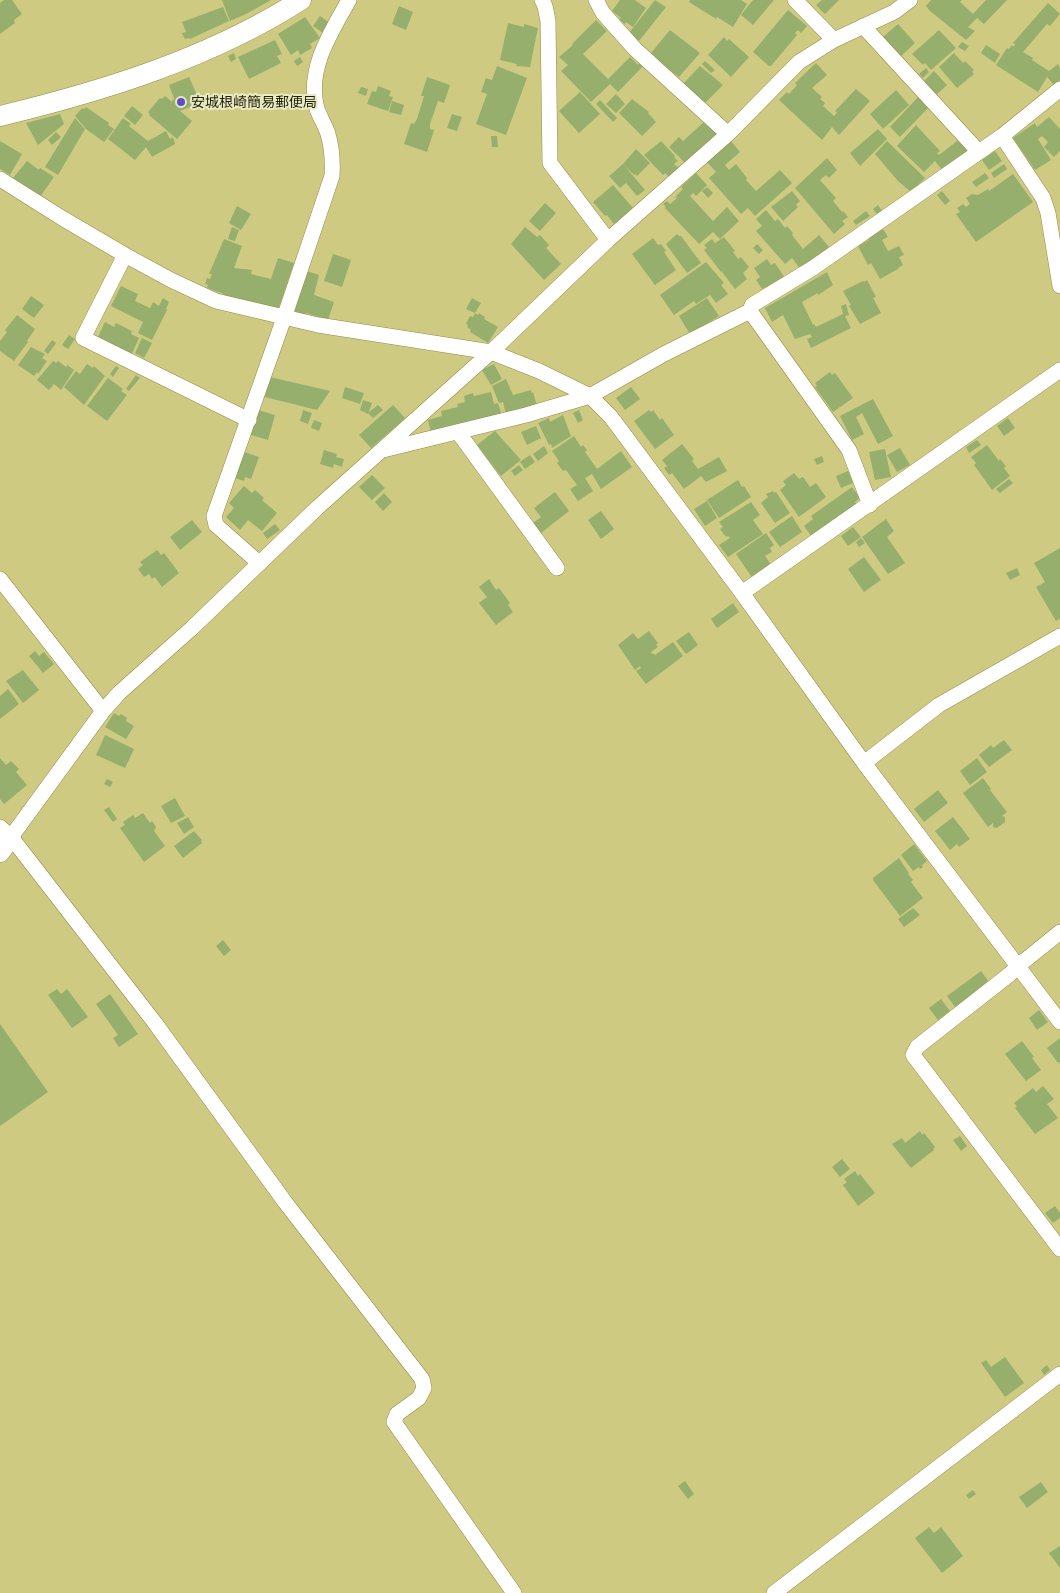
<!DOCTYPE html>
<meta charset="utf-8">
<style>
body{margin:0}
canvas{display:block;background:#ceca82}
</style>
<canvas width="1060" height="1593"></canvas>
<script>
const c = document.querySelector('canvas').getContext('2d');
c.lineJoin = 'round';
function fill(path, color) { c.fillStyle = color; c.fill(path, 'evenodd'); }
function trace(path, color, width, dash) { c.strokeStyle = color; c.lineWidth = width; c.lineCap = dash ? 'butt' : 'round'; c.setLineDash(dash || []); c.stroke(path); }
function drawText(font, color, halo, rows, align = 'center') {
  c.font = font + ' Lato,"Noto Sans JP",sans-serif'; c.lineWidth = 4; c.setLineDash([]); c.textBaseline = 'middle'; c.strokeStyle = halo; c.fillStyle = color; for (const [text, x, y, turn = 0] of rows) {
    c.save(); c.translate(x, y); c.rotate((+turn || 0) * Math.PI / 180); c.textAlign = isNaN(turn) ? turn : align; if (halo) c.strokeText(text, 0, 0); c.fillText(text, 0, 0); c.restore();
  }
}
fill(new Path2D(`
 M4,0H12L22,14L14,20L15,23L0,34V3Z
 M222,0H271L248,13L230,21Z
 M620,0H635L646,8L633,27L626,22L625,24L619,20L621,18L612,11Z
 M655,0L666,7L639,41L629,33Z
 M690,0H741L747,4L733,27L717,17L716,19L689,2Z
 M753,0H774L753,25L741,15Z
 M822,0H839L825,14L816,5Z
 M931,0H962L960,2L973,14L986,0H1007L984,24L977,18L968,27L975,31L966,40L930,11L926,6Z
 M1048,3L1060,14L1050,26L1047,24L1023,52L1033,58L1032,60L1049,71L1058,64L1060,68V80L1054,85L1047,77L1038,92L996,65L1007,48L1009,49L1012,45L1014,47L1015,44L1013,43Z
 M399,6L413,12L406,30L392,24Z
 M223,7L229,21L190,39L189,38L185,39L182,33L186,32L182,22Z
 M788,10L807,26L801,33L798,30L795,33L797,35L771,66H769L753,52Z
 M320,16L330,23L323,33L313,26Z
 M305,17L320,38L310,44L312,48L300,55L298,50L291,55L278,34Z
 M596,20L607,31L583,54L608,79L630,57L638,65L641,62L644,65L618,92L610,84L591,102L561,71L568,65L559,57L573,45L572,44Z
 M508,23L524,27V24L538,28L530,67L516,66L517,64L500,60Z
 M898,24L915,43L901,56L883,37Z
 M670,30L700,53L679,77L670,70L669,72L656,61L658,59L651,53Z
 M939,30L956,48L931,70L925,63L923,65L912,54Z
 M724,37L727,41L729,39L749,57L731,77L708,55Z
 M275,40L282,54L277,56L281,63L249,79L238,57Z
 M962,42L969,46L965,51L958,47Z
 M986,45L1000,54L995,63L981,53Z
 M234,53L236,59L231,62L228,56Z
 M954,53L963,63L965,61L974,70L972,72L974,74L957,88L939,67Z
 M300,57L303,62L297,66L294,61Z
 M705,61L715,70L711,73L702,64Z
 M816,63L827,75L812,88L822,97L820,99L825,103L823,106L834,116L837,113L835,111L856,89L870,101L839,135L832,127L822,140L779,100L787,92L789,94L797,85L795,83Z
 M497,66L527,78L506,135L476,124L487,94L481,92L486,78L492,80Z
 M700,66L723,85L704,104L682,85Z
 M926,68L929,72L923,78L919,74Z
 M934,71L947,85L936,95L923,82Z
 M189,77L197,95L200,94L203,102L180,111L192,121L177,139L149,115L150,114L148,112L160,98L162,99L165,96L172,102L173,99L175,101L169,85Z
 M427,77L450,85L444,103L438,101L430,124V129L434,130L427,152L404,144L411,123L414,124L417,119L424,96H421Z
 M378,86L391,91L389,96L393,97L388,111L367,104L372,91L376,92Z
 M361,87L368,89L366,96L358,93Z
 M896,90L909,105L883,129L870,114Z
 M580,92L600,114L579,133L559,111Z
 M616,94L625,104L616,113L606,104Z
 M919,96L930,106L900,137L890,127Z
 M632,99L649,112L648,113L656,122L642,136L619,113Z
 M600,100L617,118L613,122L596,104Z
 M392,101L404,105L401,115L389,112Z
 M132,106L143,115L135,125L124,116Z
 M86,107L109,123L108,125L114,129L104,142L86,129L75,116L82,108L84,109Z
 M60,114L64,124L38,145L26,123Z
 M452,114L462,117L457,131L447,128Z
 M1049,117L1060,129V151L1054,157L1044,147L1048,142L1042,136L1038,139L1051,160L1035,170L1013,138L1035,123L1037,127Z
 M75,118L85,129L58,175L45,167Z
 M123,118L131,124L129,126L148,141L166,131L170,139L173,137L175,144L152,157L146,147L135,160L108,139Z
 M705,121L717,133L685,163L669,147L679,137L683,141Z
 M916,125L940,151L937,153L939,155L961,138L971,151L942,170L935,161L924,172L897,146Z
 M878,129L887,139L860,166L850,153Z
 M56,132L61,137L52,145L48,140Z
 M491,136H497L498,147H492Z
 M0,141L22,154L10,175L0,169Z
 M661,141L675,156L674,157L678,161L674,164L679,168L669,177L665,173L663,175L644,155Z
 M731,141L740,152L725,165L729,170L736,164L747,178L746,180L756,191L780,170L792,183L755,216L748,208L741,214L709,178L716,172L707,162Z
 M887,141L925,178L911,192L898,181L875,154Z
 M636,149L650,163L637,176L635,174L634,175L623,164Z
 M995,151L1002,161L989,170L982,160Z
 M827,158L837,170L829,178L826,175L820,180L836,198L833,201L842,212L843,211L848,217L842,221L845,224L834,234L795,188Z
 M27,161L39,170L40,168L54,177L40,197L13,178Z
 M623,164L645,190L637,196L626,183L620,188L609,176Z
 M1004,164L1007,169L994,178L991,173Z
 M696,173L707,185L696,196L693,193L690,196L713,221L727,207L739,221L720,239L713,232L699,244L665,208L666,207L663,204L667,201L670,204L677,198L675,197L683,189L681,187Z
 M985,173L989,178L976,187L972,182Z
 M1013,174L1033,202L976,242L956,214L960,212L957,208L963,204L966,207L970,204L966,198L972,194L978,195L988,189L989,191Z
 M613,185L633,208L614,224L607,215L605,216L593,202Z
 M707,187L713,193L708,198L702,191Z
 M792,191L800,201L796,205L798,207L783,221L771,207Z
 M942,191L950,201L945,205L937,195Z
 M545,203L556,213L540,231L529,221Z
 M878,205L882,211L877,214L873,209Z
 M237,206L251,214L241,230L229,223Z
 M766,210L775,221L778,219L785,228L787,226L793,233L792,235L803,249L819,235L829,247L801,270L792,258L785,264L756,231L762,226L756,219Z
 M866,211L870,216L856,225L853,221Z
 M232,227L239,230L235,241L228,239Z
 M525,227L537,237L540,235L549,245L546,248L561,264L544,280L511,244Z
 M883,229L888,237L882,240L888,251L899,246L904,255L899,257L903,265L898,268V269L880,279L871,263L868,265L858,246L869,240L867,238Z
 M677,234L679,236H681L701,263L687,273L666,244Z
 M724,237L735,251L733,252L738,259L741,257L749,267L743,273L747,279L735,289L722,272L726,269L721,272L704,250L707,248L704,245L712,239L715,243Z
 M653,238L658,245L661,244L666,251L664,252L676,270L655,285L632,254Z
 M224,239L242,246L234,268L252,270L251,274L271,279L278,258L294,263L278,310L223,296L224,294L207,288L208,285L205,284L207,278L210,279L212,274H209Z
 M757,244L763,250L759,254L753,248Z
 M333,254L351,260L342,287L324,281Z
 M767,259L771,265L775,263L785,278L768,289L766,287L762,289L756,280L760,277L754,268Z
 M706,262L724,283L721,285L728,294L716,303L710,295L696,304L694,301L674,315L660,295Z
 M307,271L319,275L314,295L334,302L328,320L306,313L305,315L294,311Z
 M827,272L833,285L818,295V293L802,302L813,325L814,324L816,327L843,314L841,306L846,304L849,315L845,316L851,328L811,348L807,339L812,337L810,334L795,339L783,315L772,322L765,308Z
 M867,280L876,297L873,298L881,313L860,324L849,306L851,305L843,291L863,281L864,282Z
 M121,286L138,294L135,301L150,308L153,302L159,306L163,298L169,302L166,309L167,310L152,340L138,333L143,322L111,306Z
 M31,296L44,305L34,318L22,309Z
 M472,298L481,303L475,313L466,309Z
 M707,298L719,316L690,334L679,316Z
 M475,313L478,315L479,313L485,317L484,319L498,327L488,343L470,332L471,330L467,327L468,325L466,324L470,316L473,317Z
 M17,315L35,329L27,341L28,342L14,361L0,351V341L7,332L5,330Z
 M105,322L114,327L116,323L132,331L131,334L139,338L131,356L97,339Z
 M69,335L75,339L68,349L62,345Z
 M142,338L152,343L144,358L135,353Z
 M52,340L56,343L48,354L44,351Z
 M31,347L45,354L42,358L47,361L38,374L37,372L34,376L18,365Z
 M53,361L56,363L58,361L66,367L67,365L74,370L61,390L54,384L49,390L37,380Z
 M87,364L93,368L94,366L105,376L84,405L64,387L76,371L80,374Z
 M494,364L502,379L491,385L482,370Z
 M116,366L119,368L113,377L110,374Z
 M830,372L832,375L835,373L853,398L833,412L815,387L817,386L815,383Z
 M136,375L140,378L129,391L126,389Z
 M270,377L330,391L317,410L265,397Z
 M108,378L123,389L121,391L127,395L107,421L87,406Z
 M506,379L513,395L531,390V393L533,392L537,406L506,415L503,402L499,403L492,386Z
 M345,387L364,393L360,404L342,398Z
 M631,387L640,399L625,410L616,398Z
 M491,392L494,404L498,403L502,416L431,434L428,420L442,416L441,411L458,407L457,404L465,402L464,396L473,393L474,396Z
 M873,399L893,436L878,444L862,413L856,417L864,434L852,440L840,416Z
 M363,400L372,403L368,414L360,410Z
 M378,405L383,410L373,418L368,413Z
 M393,405L405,418L371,448L359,435Z
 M258,410L275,415L268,440L251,435Z
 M303,410L312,413L308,424L300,421Z
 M579,410L583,420L578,423L573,413Z
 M649,410L651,412L653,410L660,420L662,418L674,435L655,449L634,421Z
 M563,415L571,436L552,448L551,444L549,445L538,423L549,418L550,422Z
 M1008,418L1015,428L1004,436L997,426Z
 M314,420L322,423L319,431L311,428Z
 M536,426L541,438L527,445L521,432Z
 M495,431L521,460L501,476L477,445Z
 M574,436L581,447L583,445L587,450L585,452L597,469L621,451L632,467L601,489L592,474L585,478L593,491L578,501L570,489L577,485L566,470L563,471L557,463L559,461L552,451Z
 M977,440L981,445L969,453L966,447Z
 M682,444L694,459L692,461L698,469L719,457L727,471L706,482L701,476L684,489L672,473L669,475L664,468L667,466L662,460Z
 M987,445L999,461L1000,459L1006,466L1004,468L1010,476L992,490L974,465L976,463L971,457Z
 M544,446L548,453L538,461L533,454Z
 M900,448L910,465L897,472L887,455Z
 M885,449L891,477L875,480L869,452Z
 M324,450L337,454L336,457L344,459L342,467L334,464L333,468L320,464Z
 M244,452L259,457L251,479L245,477L244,481L235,478Z
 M530,455L535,462L525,469L520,462Z
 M822,456L824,462L817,465L814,459Z
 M519,465L523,470L515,476L511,471Z
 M848,471L853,483L841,488L836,476Z
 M794,473L799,479L803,477L810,487L816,483L826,497L799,517L780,490L786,485L783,481Z
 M372,475L385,488L372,500L359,487Z
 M1009,479L1013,483L1000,493L996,489Z
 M738,480L742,487L744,486L751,497L719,518L707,500Z
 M244,486L252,493L255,490L264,498L262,500L277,513L262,531L248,520L240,530L226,517L234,508L229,503Z
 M852,487L860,498L855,502L858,506L812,537L804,526L813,519L811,516Z
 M773,491L774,493L776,492L790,513L775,523L761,503L768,497L766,494Z
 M555,492L569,511L541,533L533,523L541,517L534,508Z
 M384,493L392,502L383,511L375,502Z
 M707,501L717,518L705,526L694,509Z
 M751,502L760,515L753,520L763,534L728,557L719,545L730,538L728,536L726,537L720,529L723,527L719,522Z
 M601,511L614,529L601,539L588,520Z
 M792,516L802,532L780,547L769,532Z
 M886,519L894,531L887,537L905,563L888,574L862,537Z
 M192,520L202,532L180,550L170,537Z
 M275,524L280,530L267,539L263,533Z
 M853,527L861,537L848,546L841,536Z
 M766,533L774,545L770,548L772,552L765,556L772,566L753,579L736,554Z
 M861,538L865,543L859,547L856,542Z
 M1060,548V619L1056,621L1036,587L1045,582L1034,563Z
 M157,550L161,555L164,553L179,573L162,587L155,577L152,579L149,574L144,577L138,569L143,565L140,562Z
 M864,557L881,580L864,592L848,569Z
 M1017,568L1020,575L1010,580L1006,573Z
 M489,579L496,590L499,588L510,603L508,605L513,612L496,625L479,603L487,597L479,587Z
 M733,603L739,612L717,628L711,619Z
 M649,631L658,643L656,645L658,647L651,652L652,654L653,653L655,655L673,642L683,656L646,684L636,671L641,668L640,666L635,670L618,645L633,633L638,639Z
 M689,632L698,645L686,654L676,641Z
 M35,651L39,656L44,652L54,664L43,673L29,656Z
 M23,670L39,690L23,703L6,681Z
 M8,689L19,704L0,719V696Z
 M114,713L119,716L121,714L127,718L126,721L134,726L126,739L105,727Z
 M105,735L134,749L125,768L96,755Z
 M1004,740L1012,750L989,767L979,755L991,745L993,748Z
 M0,758L6,765L11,761L19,769L16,772L27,785L4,804L0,799Z
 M977,758L987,772L970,785L960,771Z
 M983,778L991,789L990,790L1007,812L1002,816L1005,817V822L997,828L993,827V823L988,827L963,793Z
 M107,779L113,782L110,787L104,784Z
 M938,790L948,803L924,822L914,809Z
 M175,798L185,816L171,823L161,806Z
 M109,807L117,819L113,822L104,810Z
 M143,813L150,823L152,821L156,827L154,831L165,846L144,862L120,828L125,825L123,822L133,815L135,818Z
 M188,817L194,827L184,834L177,823Z
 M953,817L970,839L959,847L957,844L950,850L935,831Z
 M194,831L202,840L201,841L202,843L183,858L174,846Z
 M914,844L927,861L922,865L923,867L920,869L919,867L913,871L901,855Z
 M899,858L909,873L908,874L913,880L911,882L923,898L900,916L873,880V878Z
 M913,908L920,915L904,927L898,919Z
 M223,940L231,950L224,956L216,946Z
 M981,971L989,982L955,1007L947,996Z
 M57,989L61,994L67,989L88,1017L72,1028L48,995Z
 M110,994L138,1034L119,1047L113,1038L118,1035L96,1004Z
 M941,999L950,1011L938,1020L929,1008Z
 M1039,1010L1048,1022L1037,1030L1029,1018Z
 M0,1024L48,1092L0,1126Z
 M1060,1038V1062L1058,1063L1047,1048Z
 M1022,1041L1034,1057L1032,1058L1041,1070L1026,1081L1005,1054Z
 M1043,1086L1054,1099L1047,1104L1058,1118L1035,1134L1015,1108L1017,1106L1014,1103L1033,1088L1036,1092Z
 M920,1131L922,1135L924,1133L935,1147L933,1149L934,1150L911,1168L892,1144L902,1138L905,1143Z
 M960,1136L967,1146L961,1151L953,1140Z
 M842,1159L850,1169L840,1177L832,1167Z
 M855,1171L858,1176L860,1174L875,1193L858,1206L843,1185L847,1182L844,1179Z
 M1055,1206L1060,1213V1218L1053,1223L1045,1213Z
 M1005,1357L1024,1383L1005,1397L981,1363L986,1360L991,1367Z
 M1047,1365L1050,1370L1044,1375L1041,1370Z
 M685,1481L694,1494L688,1499L678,1486Z
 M1041,1482L1048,1492L1027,1508L1019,1497Z
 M973,1490L976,1494L969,1499L966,1495Z
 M929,1527L934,1533L941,1527L963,1556L942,1573L915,1538Z
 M1060,1546V1568L1049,1553Z`), '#96af6d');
const minor = new Path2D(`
 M542,0L545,6L548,21L550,163L608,240
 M596,0L603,13L635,49L728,134
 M795,0L834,40
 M863,26L979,152
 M1002,136L1043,198L1048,213L1060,286
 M0,179L62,218L125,255L171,280L216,301L318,325L491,352L539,371L590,396L611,417L742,593L864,763L1060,1022
 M125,255L83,338L249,420
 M750,311L849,450L870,505
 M458,432L557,568
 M383,450L526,415L590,396L664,354L750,311L752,305L813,268L1002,136L1060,89
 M259,563L216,525L214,516L284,318L332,176C333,161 332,148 328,134C325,125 320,117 317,109C306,70 331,32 349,0
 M0,579L103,711
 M742,593L1060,370
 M864,763L939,705L1060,636
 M0,827L11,837L155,1023L285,1202L422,1379L424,1388L419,1398L397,1414L394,1422L514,1593
 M11,837L103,711L119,693L192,628L317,508L491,352L608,240L728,134L799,62L834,40L894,12L910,0
 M1060,932L1018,966L1010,974L917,1047L913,1055L1060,1249
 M774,1593L1060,1374`);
const tertiary = new Path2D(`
 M0,116C104,91 210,58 301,0
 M0,852L11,837`);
trace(minor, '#908c45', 16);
trace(tertiary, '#908c45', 21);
trace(minor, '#fff', 15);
trace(tertiary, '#fff', 20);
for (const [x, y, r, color] of [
 [181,102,5,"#614dc6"]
]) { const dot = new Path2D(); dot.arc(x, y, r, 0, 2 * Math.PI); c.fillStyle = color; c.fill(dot); trace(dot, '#eae9c6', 2); }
drawText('14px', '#211f02', '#eae9c6', [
 ["安城根崎簡易郵便局",191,102]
], 'left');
</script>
